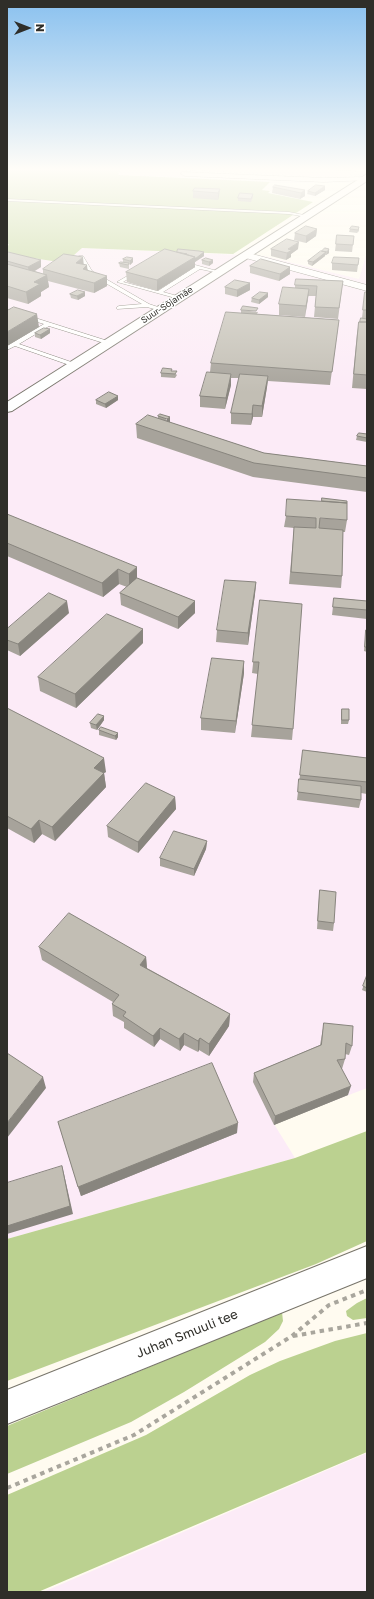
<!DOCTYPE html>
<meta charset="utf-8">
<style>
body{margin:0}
#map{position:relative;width:374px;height:1599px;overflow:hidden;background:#fffbf0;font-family:"Golos Text",sans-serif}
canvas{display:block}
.frame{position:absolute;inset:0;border:8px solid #2f2e29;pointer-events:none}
.north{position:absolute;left:8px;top:8px;width:40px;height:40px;-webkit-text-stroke:3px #fff;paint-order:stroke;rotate:90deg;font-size:11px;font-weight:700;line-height:16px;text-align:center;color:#2f2e29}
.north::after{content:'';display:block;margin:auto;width:14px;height:18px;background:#2f2e29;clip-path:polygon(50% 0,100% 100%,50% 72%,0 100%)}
</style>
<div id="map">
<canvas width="374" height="1599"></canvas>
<div class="frame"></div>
<div class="north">N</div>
</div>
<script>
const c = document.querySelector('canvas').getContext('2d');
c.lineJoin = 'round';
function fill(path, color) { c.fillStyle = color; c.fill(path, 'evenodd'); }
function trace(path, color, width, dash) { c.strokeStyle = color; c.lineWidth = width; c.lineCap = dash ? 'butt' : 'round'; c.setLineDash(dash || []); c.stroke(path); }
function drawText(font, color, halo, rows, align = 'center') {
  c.font = font + ' "Golos Text",sans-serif'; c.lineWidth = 3; c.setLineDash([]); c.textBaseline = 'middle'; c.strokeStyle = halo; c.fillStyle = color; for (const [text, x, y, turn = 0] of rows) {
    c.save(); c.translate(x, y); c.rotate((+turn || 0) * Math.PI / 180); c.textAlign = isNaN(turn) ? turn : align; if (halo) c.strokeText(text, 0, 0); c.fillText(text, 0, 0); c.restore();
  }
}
fill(new Path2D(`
 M120,169H360L346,178L187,170L184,177L118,175Z
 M82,248L264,256L359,279L367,252V1088L274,1124L295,1158L7,1239V254L65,263Z
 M367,1453V1592H43Z`), '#fcebf7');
fill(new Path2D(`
 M7,169H120L118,175L270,182L262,190L270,191L268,193L313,202L233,254L82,248L65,263L7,254V248L9,244H7Z
 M367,1131V1241L316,1264L7,1381V1239L295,1158Z
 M367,1298V1318L353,1320L347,1316L346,1311L357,1303Z
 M282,1312L283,1321L279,1329L265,1342L184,1392L131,1422L7,1474V1426Z
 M367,1333V1452L38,1592H7V1495L146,1435L250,1375L280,1361L335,1341Z`), '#bbd190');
const service = new Path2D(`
 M7,199L289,212L309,216L307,217L289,214L7,201Z
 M79,256H83L92,271L149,304L164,309L161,311L147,307L117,309V307L119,306L142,304L88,273Z
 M184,262L221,272L219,273L200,269L163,292L181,297V299H179L117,282L136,271L138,272V273L123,282L158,291L195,267L182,264V262Z
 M7,309L111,342L112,343L107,344L49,326L19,344L77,364V366L75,367L15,346L7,350V346L44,324L7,313Z`);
const minor = new Path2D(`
 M182,172L324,178L364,177H367V180L324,182L185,176L181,174Z
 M245,252L367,285V291L242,257L241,255Z`);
const secondary = new Path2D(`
 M367,174V181L12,411L7,412V402Z
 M367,1246V1278L7,1424V1390Z`);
trace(service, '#78756b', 1);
trace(minor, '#78756b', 1);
trace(secondary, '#78756b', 2);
trace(new Path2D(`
 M293,1336L367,1323
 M7,1488L134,1435L292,1336L329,1305L367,1290`), '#a9a69d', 4, [4.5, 4.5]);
fill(service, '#fff');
fill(minor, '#fff');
fill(secondary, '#fff');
fill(new Path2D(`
 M315,169H351V171Z
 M325,186V190L315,196L307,194L308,191Z
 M273,187L305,190V196L300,199L272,193Z
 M220,189L219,196L218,200L193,198V191Z
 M253,194V197L251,202L238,201V198Z
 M359,227V231L357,233L349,232L350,229Z
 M317,229L316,236L306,243L294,240L295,233Z
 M337,235L354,236L352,252L335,251Z
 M325,248L329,253L326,255H325V256L312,266L308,264V261L322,252Z
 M271,249H298L291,254V257L286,260L271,256Z
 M7,252L41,267L35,271L43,274V269L84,264L88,270L107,286L94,293L48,281L49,287L41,292V296L28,304L7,298Z
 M177,252H204V256L195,262V267L157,291L127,282L126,272Z
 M133,258V262L130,265L129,264V269L120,267L119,263L123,262V259Z
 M359,258L357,272L332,270V263Z
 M202,260H213V263L209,266L202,264Z
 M250,266L290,267V274L279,281L250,273Z
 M343,281L338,319L314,317L316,296H308L305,317L279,315V304L295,288V285Z
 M225,287L250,290L237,297L225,294Z
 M365,292H367V389L352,388L357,334L359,322H360L362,318Z
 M70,294L85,296L78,300L71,298Z
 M268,297L259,304L251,302L252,298Z
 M241,310L258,312L257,314L339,320L330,385L268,381L262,417H253L251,425L231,424V413L239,378H231V385L225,409L200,407V396L210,372L211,363L241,313Z
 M50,329V333L41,339L35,337V333Z
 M172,371L177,375L175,378L161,377V373Z
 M118,396V400L106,408L96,404V400Z
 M160,414L169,422L264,453L367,466V492L253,477L137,438L136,424L158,418V416Z
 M367,434V442L356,440L357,436Z
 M7,514L137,578L195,601V613L178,629L121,605L120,593L127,587L119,584L103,597L7,556Z
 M286,516L347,520L345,532H343L342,576L341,588L289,584L294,528L284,527Z
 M256,582L255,594L248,645L216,642L217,630Z
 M334,598L367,601V619L332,615Z
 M260,600L293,729L292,740L251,737L258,674L252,673Z
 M69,613L20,656L7,650V629Z
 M366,630H367V652L364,651Z
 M143,643L76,708L40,691L38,677Z
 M244,661V673L235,733L201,730V718Z
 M7,708L106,772L104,773L106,787L55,841L42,834L34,843L7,828Z
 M342,709L349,720L348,724H341V713Z
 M104,716V720L97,730L91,728L90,723Z
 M99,730L118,733V737L116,740L99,735Z
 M303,750L367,758V794L361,793V800L359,808L297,800Z
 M175,797L176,809L138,853L108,837L107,826Z
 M207,841L206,849L194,876L160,866V858Z
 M320,890L334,923L333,931L317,929L319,898Z
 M39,947L146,957L147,968L230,1014L229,1026L209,1056L199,1050L198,1052L184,1045L180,1051L160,1039L154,1047L124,1028V1022L113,1016L112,1004L113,1002L42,960Z
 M367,975V992L362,990Z
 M324,1023L352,1046L349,1055L345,1054V1059L342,1069L348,1095L274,1125L253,1082L254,1073L320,1045Z
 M58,1122L237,1133L81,1196Z`), '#a7a39b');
fill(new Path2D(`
 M325,186V190L315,196V193Z
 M220,189L219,196L218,200V193Z
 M305,190V196L300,199L301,193Z
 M317,229L316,236L306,243V236Z
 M299,242L298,249L291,254V257L286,260L287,253L288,249Z
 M329,249V253L326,255L327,252Z
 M204,252V256L195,262V267L157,291V280L195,257Z
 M326,252L325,256L312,266L313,262Z
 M83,257L84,267L76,263Z
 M133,258V262L130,265V261Z
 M41,260V267L29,274L28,267Z
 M213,260V263L209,266V262Z
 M87,265L88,275L83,269Z
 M290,267V274L279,281L280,274Z
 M47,275L49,287L41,292V296L28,304L26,292L34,282Z
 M107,276V286L94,293V283Z
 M250,283V290L237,297V290Z
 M309,289L308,299L305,317L306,306Z
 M85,292V296L78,300L77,296Z
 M268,293V297L259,304V300Z
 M37,314L39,327L7,346V332Z
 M50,329V333L41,339L40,335Z
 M231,374V385L225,409L226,398Z
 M268,376L267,387L262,417V406Z
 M118,396V400L106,408L105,404Z
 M253,405V417L251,425L252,414Z
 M170,417V422L167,424V419Z
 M137,567V581L129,588V574Z
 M118,569L119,584L103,597L102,583Z
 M256,582L255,594L248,645V633Z
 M67,601L69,613L20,656L18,644Z
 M195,601V613L178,629V617Z
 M143,629V643L76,708L75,694Z
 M244,661V673L235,733L236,721Z
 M104,716V720L97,730L96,725Z
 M118,733V737L116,740L115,736Z
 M104,758L106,772L104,773L106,787L55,841L52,827L94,768Z
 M175,797L176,809L138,853V842Z
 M39,820L42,834L34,843L31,829Z
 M207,841L206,849L194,876V869Z
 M146,957L147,969L140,965Z
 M230,1014L229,1026L209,1056V1044Z
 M160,1028V1039L154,1047L153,1036Z
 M184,1033V1045L180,1051L179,1039Z
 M200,1038L199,1050L198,1052V1041Z
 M43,1077L46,1088L7,1138V1123Z
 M351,1086L348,1095L274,1125L275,1116Z
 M238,1123L237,1133L81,1196L78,1187Z
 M62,1166L64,1174L73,1214L7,1234V1226Z`), '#88857e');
const building = new Path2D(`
 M275,185L305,190L301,193L273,187Z
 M316,185L325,186L315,193L308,191Z
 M195,188L220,189L218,193L193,191Z
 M240,193L253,194L251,199L238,198Z
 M306,226L317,229L306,236L295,233Z
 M352,226L359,227L358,230L350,229Z
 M337,235L354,236L353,245L336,244Z
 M287,239L299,242L288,249L292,250L287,253L271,249Z
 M325,248L329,249L327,252L322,251Z
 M165,249L195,257L157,280L126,272Z
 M178,249L199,251L204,252L195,259V257L185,254H187L177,252Z
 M321,251L326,252L313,262L308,261Z
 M7,252H8L41,260L28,267L7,261Z
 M64,254L83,257L76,263L87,265L83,269L107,276L94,283L43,269Z
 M127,257L133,258L130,261L123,259Z
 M334,257L359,258L358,265L332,263Z
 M206,258L213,260L209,262L202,260Z
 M261,259L290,267L280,274L250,266Z
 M121,262L129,263L128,265L119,263Z
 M7,264L47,275L34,282L40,284L26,292L7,286Z
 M296,279L343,281L339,308L315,307L317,286L295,285Z
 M235,280L250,283L237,290L225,287Z
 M283,287L309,289L306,306L279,304Z
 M78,290L85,292L77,296L70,294Z
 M260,292L268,293L259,300L252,298Z
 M365,292H367V310H363Z
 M243,306L258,308L256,311L241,310Z
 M14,307L37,314L7,332V311Z
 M226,312L339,320L332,372L211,363Z
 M361,318L367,319V322H360Z
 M359,322H367V375L354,374Z
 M44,328L50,329L40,335L35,333Z
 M163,368L172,369L171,371H177L175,374L161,373Z
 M207,372L231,374L226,398L200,396Z
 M240,374L268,376L262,406L253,405L252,414L231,413Z
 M109,392L118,396L105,404L96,400Z
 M160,414L170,417L167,419L158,416Z
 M148,415L264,453L367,466V478L254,463L136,424Z
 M359,433L367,434V438L357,436Z
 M322,498L347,501V503L322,501Z
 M287,499L347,503V520L320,518L319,528L343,530L342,576L291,572L294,527L316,528V518L286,516Z
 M7,514L137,567L129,574L118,569L102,583L7,543Z
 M137,578L195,601L178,617L120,593Z
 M225,580L256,582L248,633L217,630Z
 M49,593L67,601L18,644L7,640V629Z
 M334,598L367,601V610L333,607Z
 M260,600L302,604L293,729L252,725L259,662H253Z
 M107,614L143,629L75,694L38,677Z
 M366,630H367V647H365Z
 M212,658L244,661L236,721L201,718Z
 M7,708L104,758L94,768L104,773L52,827L39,820L31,829L7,816Z
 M342,709H349V720H342Z
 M98,714L104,716L96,725L90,723Z
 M101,727L118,733L115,736L99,730Z
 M303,750L367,758V782L300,775Z
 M299,779L361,786V800L298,792Z
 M146,783L175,797L138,842L107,826Z
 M174,831L207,841L194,869L160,858Z
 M320,890L336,892L334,923L318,921Z
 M69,913L146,957L140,965L230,1014L209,1044L200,1038L198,1041L184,1033L179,1039L160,1028L153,1036L123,1016L126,1012L112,1004L119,995L39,947Z
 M367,975V988L363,986Z
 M324,1023L353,1026L352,1046L346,1043L345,1059L337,1060L351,1086L275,1116L254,1073L321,1045Z
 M7,1053L43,1077L7,1123Z
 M212,1063L238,1123L78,1187L58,1122Z
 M62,1166L70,1206L7,1226V1183Z`);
fill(building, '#c2beb4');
trace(building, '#88857e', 1);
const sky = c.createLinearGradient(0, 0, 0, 393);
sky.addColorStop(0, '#8ac1ef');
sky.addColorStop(0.43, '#fffdf8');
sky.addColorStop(1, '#fffdf800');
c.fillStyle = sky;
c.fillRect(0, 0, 374, 393);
drawText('9px', '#2f2e29', '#fff', [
 ["Suur-Sõjamäe",167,305,-33]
]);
drawText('13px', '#2f2e29', '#fff', [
 ["Juhan Smuuli tee",187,1334,-22]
]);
</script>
